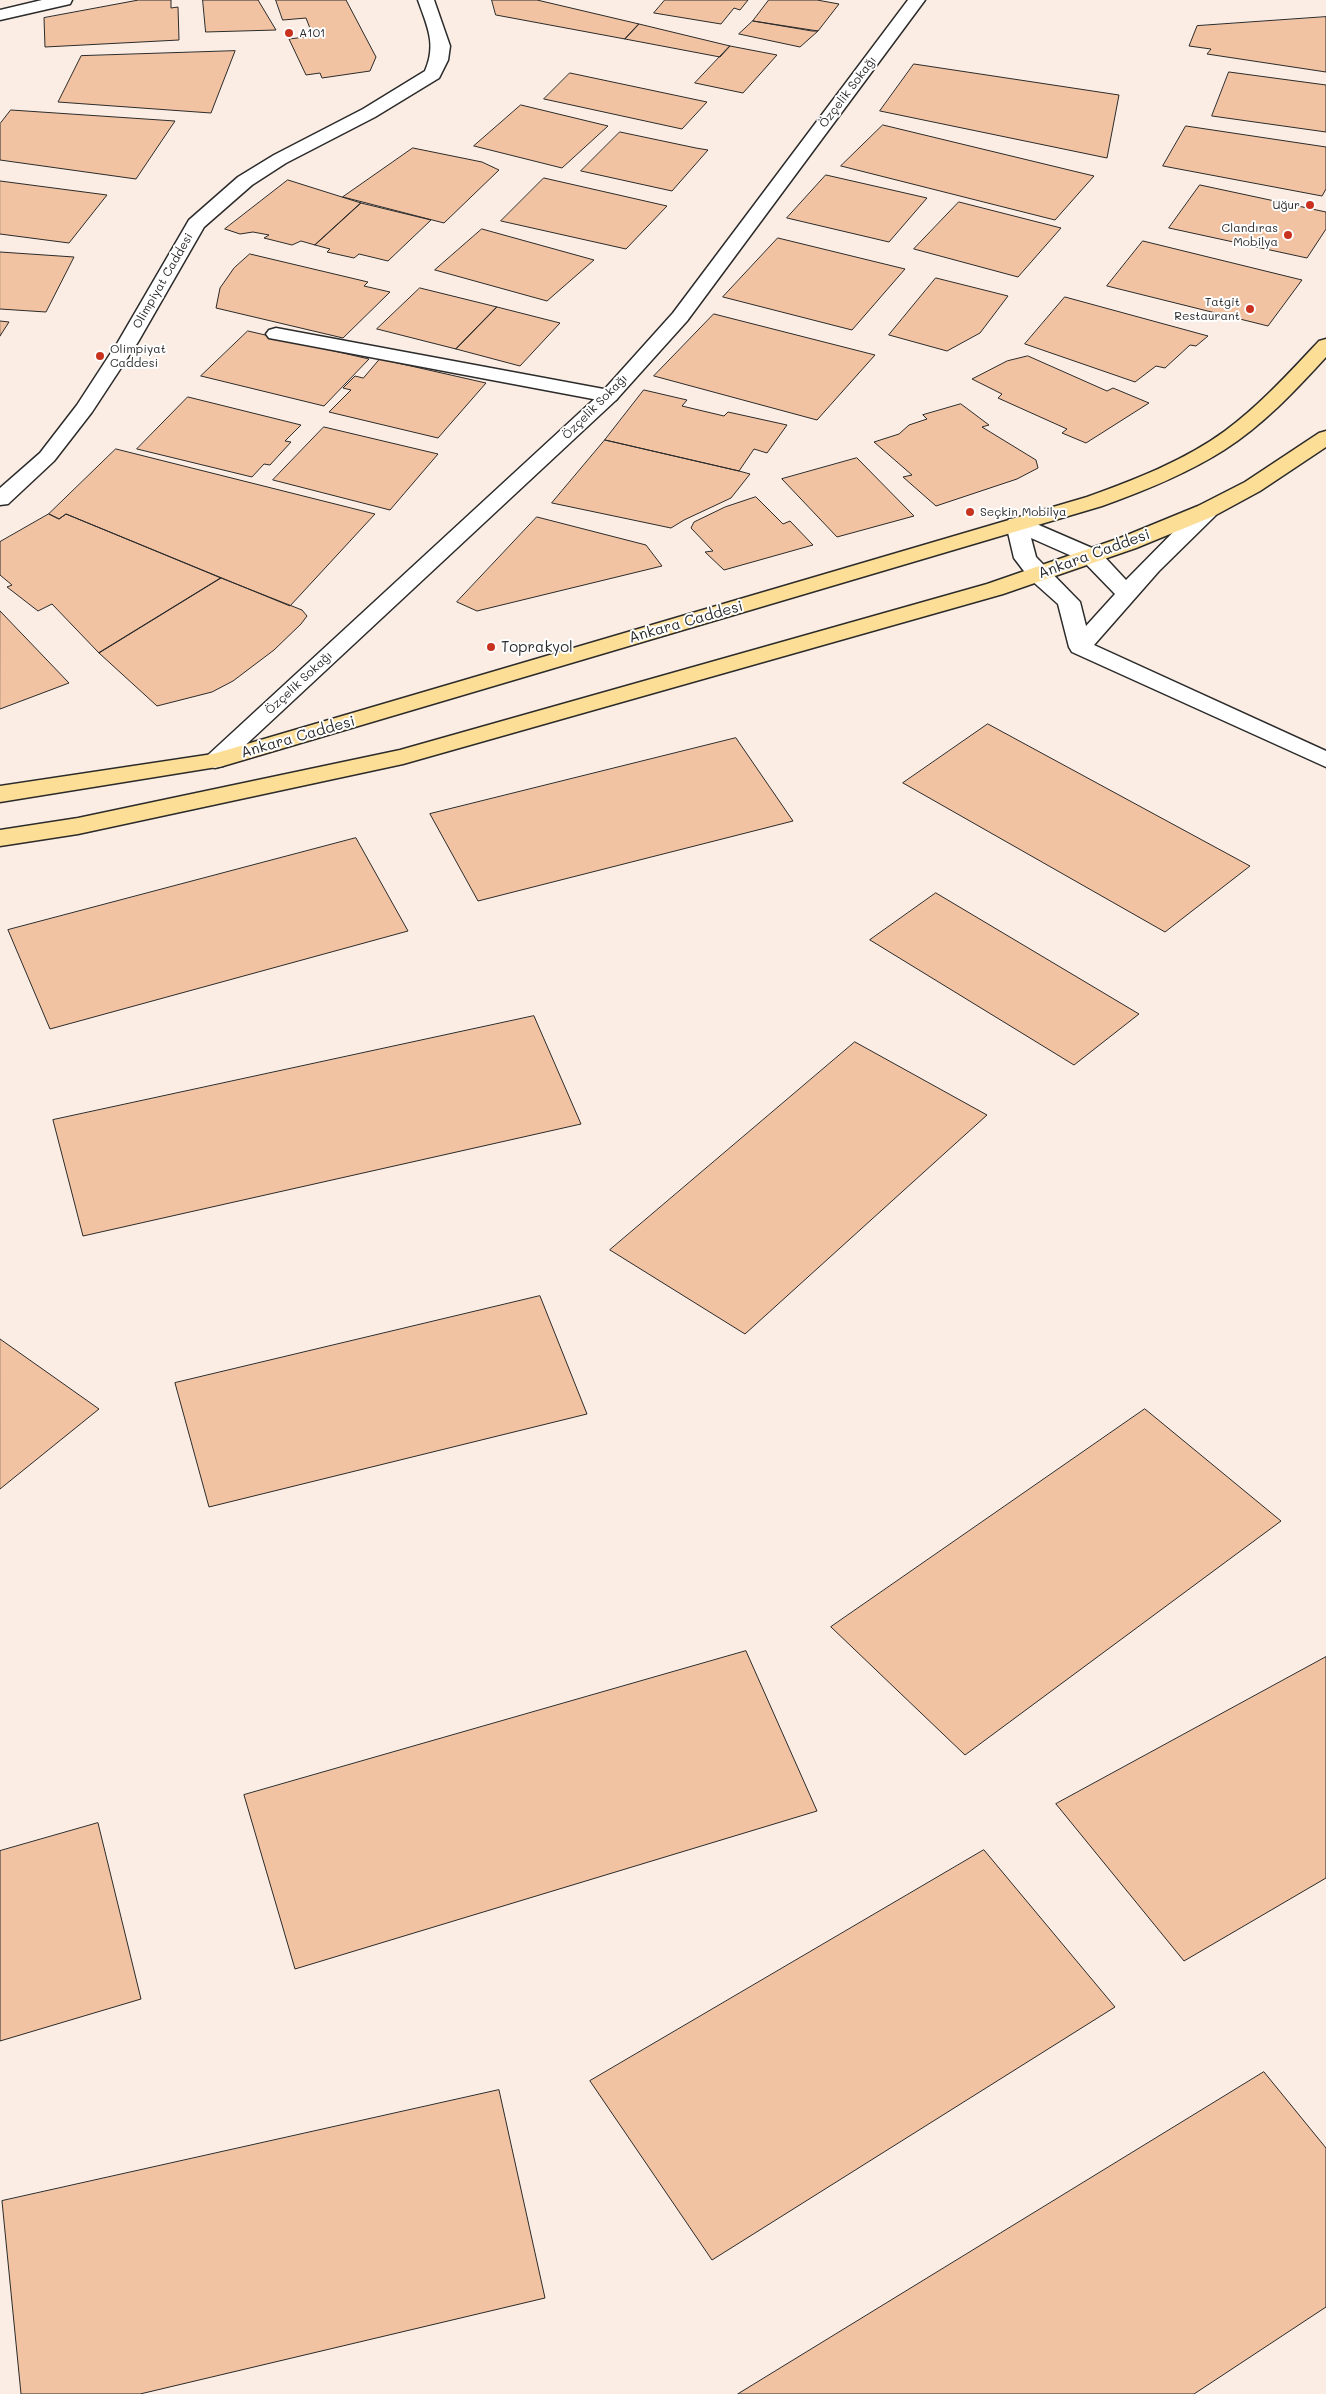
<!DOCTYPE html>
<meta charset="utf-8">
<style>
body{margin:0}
canvas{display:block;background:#fbede3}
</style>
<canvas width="1326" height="2394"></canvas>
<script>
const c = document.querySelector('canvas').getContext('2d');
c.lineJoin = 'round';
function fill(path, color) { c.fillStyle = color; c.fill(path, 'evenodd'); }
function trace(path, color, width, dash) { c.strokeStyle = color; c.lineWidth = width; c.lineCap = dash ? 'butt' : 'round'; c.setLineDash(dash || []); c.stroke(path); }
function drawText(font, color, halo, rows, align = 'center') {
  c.font = font + ' Mali,sans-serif'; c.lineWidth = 4; c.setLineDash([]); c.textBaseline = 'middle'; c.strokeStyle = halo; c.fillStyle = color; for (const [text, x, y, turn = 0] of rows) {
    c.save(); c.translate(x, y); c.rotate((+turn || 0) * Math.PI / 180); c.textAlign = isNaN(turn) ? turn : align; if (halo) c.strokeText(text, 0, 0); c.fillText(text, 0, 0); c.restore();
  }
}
const building = new Path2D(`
 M139,0H171V8L178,7L179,40L45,47L44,18Z
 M203,0H258L276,30L206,32Z
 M276,0H346L376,57L370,71L322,78L320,73L306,75L289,39L313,36L306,18L283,20Z
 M492,0H537L639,24L625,39L496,15Z
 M665,0H748L740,10L734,8L721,24L654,13Z
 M769,0H817L839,4L818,31L753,21Z
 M1326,17V72L1207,54L1211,49L1189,46L1197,26Z
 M753,21L812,31H818L800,47L739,34Z
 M639,24L730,46L720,57L625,39Z
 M730,46L777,55L743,93L695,83Z
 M235,51L211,113L58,102L81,56Z
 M914,64L1119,95L1107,158L880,111Z
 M1229,72L1326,85V132L1212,116Z
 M570,73L707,102L682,129L544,99Z
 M521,105L608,126L562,168L474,146Z
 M11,110L175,121L136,179L0,160V124Z
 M883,125L1094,176L1055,220L841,166Z
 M1186,126L1326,147V189L1322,196L1163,166Z
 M620,132L696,148L708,150L672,191L581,171Z
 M413,148L482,162L499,170L444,223L343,197Z
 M826,175L927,198L889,242L787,218Z
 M544,178L667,206L626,249L501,221Z
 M288,180L361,203L315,245L301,241L292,245L264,238L269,235L253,232L240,234L225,229Z
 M0,181L107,195L69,243L0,234Z
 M1200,185L1326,212V229L1307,258L1169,228Z
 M959,202L1061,228L1018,277L914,249Z
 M361,203L431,220L388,261L359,254L354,258L327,252L330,249L315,245Z
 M482,229L594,260L547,301L435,270Z
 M778,238L905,269L852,330L723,297Z
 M1143,241L1302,280L1268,326L1107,286Z
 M0,252L74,257L46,312L0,309Z
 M250,254L368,282L364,286L390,292L343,338L216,308L220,288L234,268Z
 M936,278L1008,296L980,333L947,351L889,335Z
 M420,288L497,307L456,349L377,329Z
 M1065,297L1208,336L1196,346L1190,345L1165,368L1156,366L1135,382L1025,344Z
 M497,307L560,323L520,366L456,349Z
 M714,314L875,355L817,420L654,376Z
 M0,321L9,322L0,336Z
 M248,331L369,359L324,406L201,376Z
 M1028,356L1107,391L1113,388L1149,403L1086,443L1062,433L1067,429L998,398L1002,394L972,379L1007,361Z
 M380,359L486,383L438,438L329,412L351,390L343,388L355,376L363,378Z
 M644,390L687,400L682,406L724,416L728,412L787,425L767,453L754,449L739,471L605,440Z
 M188,397L301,425L285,441L291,442L270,465L264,464L252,477L137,449Z
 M961,404L989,425L982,427L1036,460L1038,468L1017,479L936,506L903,477L912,475L874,442L899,434L909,425L927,419L923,415Z
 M324,427L438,454L390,510L273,480Z
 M605,440L739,471L750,474L731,498L684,520L671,528L552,503Z
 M116,449L375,514L290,606L66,514L59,519L49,514Z
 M857,458L914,516L837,537L782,479Z
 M756,497L783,524L790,521L813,545L724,570L705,552L713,551L691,528L694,522L725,507Z
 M49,514L59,519L66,514L221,578L99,653L52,604L38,611L7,587L12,585L0,575V542Z
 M537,517L646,545L662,566L477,611L457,602Z
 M221,578L302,610L307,616L301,624L274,650L233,681L212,692L157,706L99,653Z
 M0,611L69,683L0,709Z
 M988,724L1250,866L1165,932L903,783Z
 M736,738L793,821L478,901L430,814Z
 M356,838L408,931L50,1029L8,930Z
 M936,893L1139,1014L1074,1065L870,940Z
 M534,1016L581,1124L83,1236L53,1120Z
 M855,1042L987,1115L745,1334L610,1250Z
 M540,1296L587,1414L209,1507L175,1383Z
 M0,1339L99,1409L0,1489Z
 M1145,1409L1281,1521L965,1755L831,1627Z
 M746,1651L817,1811L295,1969L244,1795Z
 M1326,1657V1878L1184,1961L1056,1804Z
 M98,1823L141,1999L0,2041V1851Z
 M984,1850L1115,2007L712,2260L590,2081Z
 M1264,2072L1326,2148V2307L1194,2394H738Z
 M499,2090L545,2298L140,2394H21L2,2201Z`);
fill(building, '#f2c3a2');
trace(building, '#2b2b2b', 1);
const minor = new Path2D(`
 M42,0H72L70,4L0,20V10Z
 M276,328L609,390L616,392L619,396L616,400L609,402L269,338L266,334L269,330Z
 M1207,505L1215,506L1218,511L1215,516L1159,571L1094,645L1326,751V767L1072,652L1069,647L1058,604L1030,579L1014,558L1006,524L1009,519L1017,518L1025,519L1099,551L1126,580L1199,506ZM1031,538L1083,561L1115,594L1086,626L1080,602L1036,557Z`);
const tertiary = new Path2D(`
 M908,0H925L687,321L616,400L223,766L215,768L207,766L203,761L207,756L602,392L673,313Z`);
const secondary = new Path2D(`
 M418,0H434L450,46L448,60L439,78L375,117L286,163L252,185L204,227L138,342L92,412L54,461L8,504L0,505V488L40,453L77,405L118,342L189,220L238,177L274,155L363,109L425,71C437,44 427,26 418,0Z`);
const primary = new Path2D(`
 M1326,339V357C1295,391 1263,425 1224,450C1186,474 1144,491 1102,506L223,766L0,802V786L213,754L1087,497C1134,480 1184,461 1225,431C1260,405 1289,373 1319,341Z
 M1326,431V447L1260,491L1214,516L1136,548L1003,594L403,764L78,834L0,846V830L78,818L400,750L987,584L1120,538L1198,506L1245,482L1319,433Z`);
trace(minor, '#2b2b2b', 3);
trace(tertiary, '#2b2b2b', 3);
trace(secondary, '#2b2b2b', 3);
trace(primary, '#2b2b2b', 3);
fill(minor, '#fff');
fill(tertiary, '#fff');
fill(secondary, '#fff');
fill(primary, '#fdde96');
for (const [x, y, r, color] of [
 [289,33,5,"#c8321e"],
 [1310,205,5,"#c8321e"],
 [1288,235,5,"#c8321e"],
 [1250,309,5,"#c8321e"],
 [100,356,5,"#c8321e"],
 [970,512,5,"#c8321e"],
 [491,647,5,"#c8321e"]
]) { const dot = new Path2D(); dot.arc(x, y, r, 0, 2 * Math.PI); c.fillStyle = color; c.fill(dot); trace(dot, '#fff', 2); }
drawText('12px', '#2b2b2b', '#fff', [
 ["A101",299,33],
 ["Uğur",1300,205,"right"],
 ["Clandıras",1278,228,"right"],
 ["Mobilya",1278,242,"right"],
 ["Tatgit",1240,302,"right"],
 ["Restaurant",1240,316,"right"],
 ["Oli̇mpi̇yat",110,349],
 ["Caddesi̇",110,363],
 ["Seçkin Mobilya",980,512]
], 'left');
drawText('12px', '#2b2b2b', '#fff', [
 ["Özçelik Sokağı",848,92,-53],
 ["Olimpiyat Caddesi",163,281,-60],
 ["Özçelik Sokağı",595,407,-45],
 ["Özçelik Sokağı",299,683,-43]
]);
drawText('15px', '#2b2b2b', '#fff', [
 ["Ankara Caddesi",1094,554,-20],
 ["Ankara Caddesi",686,622,-16],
 ["Ankara Caddesi",298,737,-16]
]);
drawText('15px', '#2b2b2b', '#fff', [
 ["Toprakyol",501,647]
], 'left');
</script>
